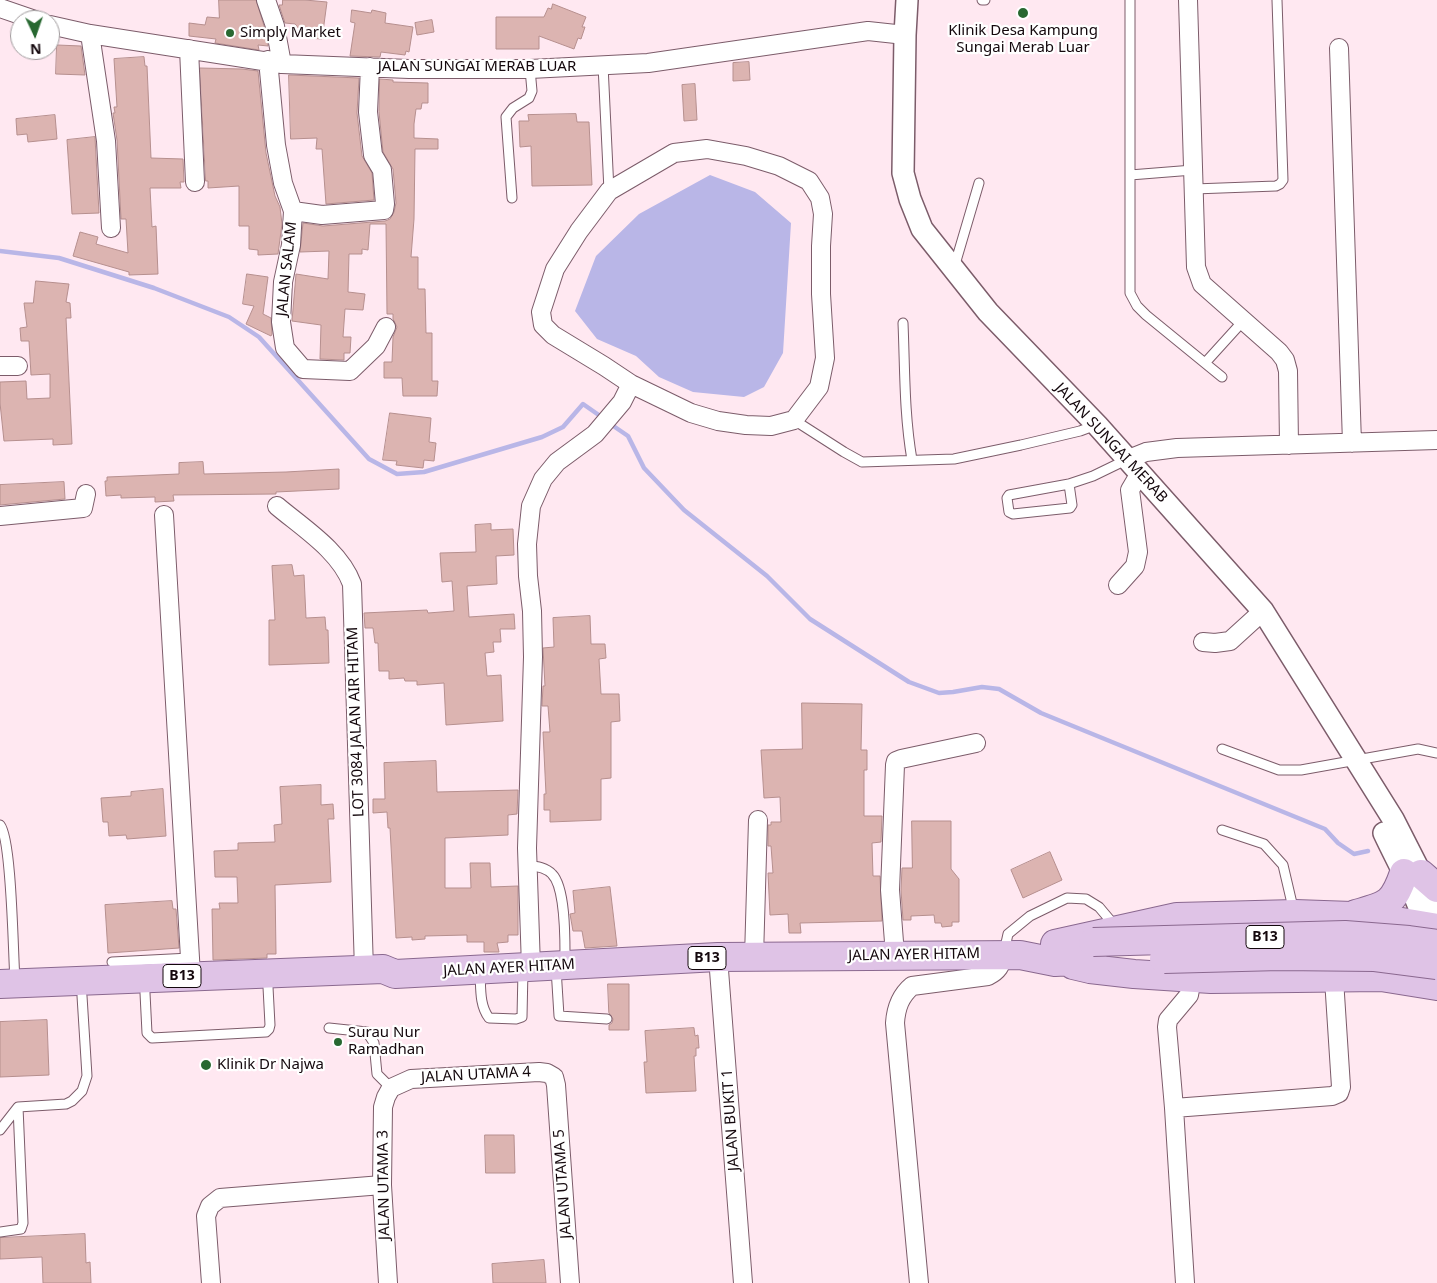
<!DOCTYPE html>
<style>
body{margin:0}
#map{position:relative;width:1437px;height:1283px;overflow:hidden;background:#ffe8f1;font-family:"Noto Sans",sans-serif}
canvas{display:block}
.north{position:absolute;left:10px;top:10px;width:50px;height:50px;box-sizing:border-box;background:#fff;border:1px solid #a19c9e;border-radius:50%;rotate:177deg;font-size:14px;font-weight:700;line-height:20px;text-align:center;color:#14080d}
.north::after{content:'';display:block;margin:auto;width:18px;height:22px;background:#286831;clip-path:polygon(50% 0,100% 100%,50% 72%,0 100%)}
</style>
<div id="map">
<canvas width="1437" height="1283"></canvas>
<div class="north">N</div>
</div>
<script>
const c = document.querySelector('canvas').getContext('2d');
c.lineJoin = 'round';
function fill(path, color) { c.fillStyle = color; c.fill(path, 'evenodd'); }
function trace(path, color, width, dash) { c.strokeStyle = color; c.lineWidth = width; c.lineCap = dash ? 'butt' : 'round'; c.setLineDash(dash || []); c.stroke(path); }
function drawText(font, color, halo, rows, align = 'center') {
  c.font = font + ' "Noto Sans",sans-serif'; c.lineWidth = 4.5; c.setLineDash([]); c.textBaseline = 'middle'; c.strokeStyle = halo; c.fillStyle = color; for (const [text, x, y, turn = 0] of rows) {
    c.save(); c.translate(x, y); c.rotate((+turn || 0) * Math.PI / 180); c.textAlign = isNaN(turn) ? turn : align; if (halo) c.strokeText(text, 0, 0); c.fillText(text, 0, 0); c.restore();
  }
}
fill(new Path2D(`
 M710,175L755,192L791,223L783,353L764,387L744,397L693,392L659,377L636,356L597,339L575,311L596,256L639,214Z`), '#b9b6e7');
trace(new Path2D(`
 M0,251L59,258L154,288L229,317L259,337L369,459L397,474L424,472L542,437L563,427L583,404L603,418
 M609,423L628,436L644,468L684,510L767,576L810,619L909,682L939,693L953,692L982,687L999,689L1041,713L1325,829L1338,843L1354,854L1368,851`), '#b9b6e7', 4.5);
const building = new Path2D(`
 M219,0H256L265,29L268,46L258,45L259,50L215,43L216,39L189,36V23L205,25L207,17L219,18Z
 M283,0H305L327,2L322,39L307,38L295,24L285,23L279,5H282Z
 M553,4L586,17L582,27H585L581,39L578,38L574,49L539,36V49H496V17H544L548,8L551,9Z
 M352,10L371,13L372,10L386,13L385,23L413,27L409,52L406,51L405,55L381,52L380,57L350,56L355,23L351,22Z
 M432,20L434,32L417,35L415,23Z
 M57,45L81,46L85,75L56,74Z
 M144,57L145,66H147L151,158L183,159L184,182H180L181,188H150L152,227L156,226L158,274L129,275V272L73,256L80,232L98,237L96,244L128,253L126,219H121L117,140L113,113H115L114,107H117L114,59Z
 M749,62L750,80L733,81V63Z
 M200,68L242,69L258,71L266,153L275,196L280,207L282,224L278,254L258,255V250L249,249V226H239V186L208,188V181H206Z
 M289,75L359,78L357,113L362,156L372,173L374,200L326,204L322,149H316L317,138L291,139Z
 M380,79L393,80V82L428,83V103H422L421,109H416L414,124V138L438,139V149H415L414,219L411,257H418V289H425L426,333H432V381H438L437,396H403L402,378H384V362H392L393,337L397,327L393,319V314H387L386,224H370L368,250L362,249V254H349L348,292L365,294L363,310L345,309L343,337H351L350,353H344V360L320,359L321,325L292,321L296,274L328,279L329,251L300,252L303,223L323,226L385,221L390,219L394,212L396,203L393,169L383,152L379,112Z
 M695,84L697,120L684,121L682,85Z
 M576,114L577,122H589L592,185L532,186L531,146L520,147L519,121H529L528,115Z
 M55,115L57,139L28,142L27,134L17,135L16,119Z
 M95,137L99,213L72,214L67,140Z
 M247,274L268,277L263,314L271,318L272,334L271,336L246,324L254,306L243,304Z
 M36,281L69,284L66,302L70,303L71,318H66L72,444L53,445V439L4,441L0,403V382L26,381L27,399L50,398V374L31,375L29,341H21L20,328L27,327L24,303H33Z
 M390,413L431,418L429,442L436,443L434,461L424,460L423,468L396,465L397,461L383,460Z
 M203,462L204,474L286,472L339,469V489L276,492V494L173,495L174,501L155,502V497L121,498V495L106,496L105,481H107V477L179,474V463Z
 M64,482L65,499L0,505V485Z
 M491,524V530L513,529L514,555L496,556L497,584L467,586L469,617L514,614L515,629H500L501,642H493L494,652L485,653L487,676L501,675L503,721L446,725L444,683L417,685V681H405L404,678L389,679V671H379L378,643H375L373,628H365L364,613L427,610L428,613L454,611L452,581L442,582L440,553L476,552L475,525Z
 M292,565L294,576L304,575L306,618L325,617L326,630H328L329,663L269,665V620H275L272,566Z
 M590,616L591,644H605L606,658L599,659L601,694H619L620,721L611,722V778L601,779V820L550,822V810H544V794H546L543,732H550L548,706H542L543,686H545L543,648L554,647L553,618Z
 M802,703L862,704L861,750H867V770H864V816H882L881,842L872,843L873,876H880L882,921L800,923L801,933H789L788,914L770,915L768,873H773L771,846H768V825H771V822H781L780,797L764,798L761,750L802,749Z
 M436,761L437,792L518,790L517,814L508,815V835L445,838V888H471L470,863H490L491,887L518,886V935H508V942L497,943L499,952H484V942H467V935L425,936V939L412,940V937L396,938L390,828H388L387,812L373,813V799H385L384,763Z
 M321,785V805L333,804L334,819H328L331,882L275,885L276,954H267V958L213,960L212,909H220L219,903H238L237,877H215L214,851L238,850V843L275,842L274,825L282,824L280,787Z
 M163,789L166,836L127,839L126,835L109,836L108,822H103L101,798L131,796V792Z
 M912,821H951V869L959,879V922H952V926L942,927L941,923H935L934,915L911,916V920H903L901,890L902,868H912Z
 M1050,852L1062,880L1023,898L1011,870Z
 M610,887L617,946L585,948L582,931H573L570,914L575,913L573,891Z
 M172,901L173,909H176L179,948L108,953L105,905Z
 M608,984H629V1030H609V1025L612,1023L613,1019L609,1013Z
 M47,1020L49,1075L0,1077V1022Z
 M694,1028L695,1036L698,1035L699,1048H696V1056H694L696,1091L646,1093L644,1062H647L645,1031Z
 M485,1135H514L515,1173H486Z
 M85,1234L86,1263L90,1262L91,1283H43L42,1257L0,1259V1238Z
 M544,1260L546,1283H493L492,1264Z`);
fill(building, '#dcb4b1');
trace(building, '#b68f8e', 1);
const service = new Path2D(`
 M982,0H985
 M1130,0V293L1137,306L1146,315L1222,377
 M603,65L609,191
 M1130,175L1193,170
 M1194,189L1276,186L1280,184L1283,180L1277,0
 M512,198L506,117L513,108L529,98L532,91L530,69
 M953,266L956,261L979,183
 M903,323C905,370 904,413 912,460
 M1205,363L1244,320
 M794,420L844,452L862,462L954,459L1021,445L1080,431L1096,425
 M1069,484L1072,505L1070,508L1013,514L1009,512L1007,498L1009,495L1069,484L1093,476L1126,460
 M1222,749L1279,770H1301L1418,749L1437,753
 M0,825C12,839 13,955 15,980
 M1222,830L1264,844L1283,865L1294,912
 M527,865C535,866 546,867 552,874C566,888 565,941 565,961
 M1004,952L1008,934L1030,916L1067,898L1086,899L1099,907L1115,926
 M112,962L190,958
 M556,968L559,1016L607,1019
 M480,972C481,987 479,1005 489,1018L516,1019L522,1017L523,970
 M145,993L147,1033L152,1038L266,1032L269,1029L270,1025L268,987
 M329,1028L367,1032L374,1043L377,1074L391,1088
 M0,1130L18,1107L66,1104L72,1101L82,1091L87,1076L82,996
 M0,1232L21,1229L23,1223L18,1107`);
const minor = new Path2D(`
 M266,0L275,26L282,64
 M1188,0L1196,267L1202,284L1279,352L1285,360L1288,371L1289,445
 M0,8L35,20
 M50,25L90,34L282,64L409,69H530L648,63L868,31L905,35
 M90,34L106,141L111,228
 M1339,48L1352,443
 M189,49L195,182
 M268,60L276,145L283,183L293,211L291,245L283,282L281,322L285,348L303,369L350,371L376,346L386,327
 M707,149L746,156L779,166L809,181L820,198L823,214L821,246V294L825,358L819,387L794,420L771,426L746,425L718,421L691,413L631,384L604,366L553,335L543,325L541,312L555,269L579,231L609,191L674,153Z
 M293,211L322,215L384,210L385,204L382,170L373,155L368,112L370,67
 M0,366H18
 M1126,460L1146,452L1177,448L1437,440
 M277,506C303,528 340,551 352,584L364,970
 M164,515L191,975
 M0,516L83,508L86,494
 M1118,585L1135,566L1138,552L1130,490L1140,473
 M1203,642L1215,643L1230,641L1263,611
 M895,955L890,890L895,765L896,761L901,759L976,743
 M718,957L743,1283
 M754,957L758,820
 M531,967L527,848L533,657L532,611L528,576L527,544L531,506L543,479L557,462L595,434L622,402L631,384
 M1174,1108L1332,1096L1339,1093L1341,1087L1334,979
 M211,1283L206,1216L210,1206L220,1198L382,1185
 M388,1283L382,1185L383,1107L386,1097L391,1088L411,1079L539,1072L547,1073L554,1077L556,1085L570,1283
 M919,1283L895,1023C896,1008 900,996 912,986L988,976C998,971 1001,966 1003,955
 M1185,1283L1174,1108L1167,1027L1168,1020L1189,995L1192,978`);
const tertiary = new Path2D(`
 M907,0L905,35L903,173L910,199L922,229L988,312L1097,425L1263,611L1393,819L1421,874L1437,910
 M1384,833C1399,865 1421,903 1429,938`);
const primary = new Path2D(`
 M1421,874L1437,888
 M1356,914C1387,905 1393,905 1404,873
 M1055,944L1177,917L1295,914L1352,916L1384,919L1437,928
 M1073,965L1090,969L1134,974L1211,979L1381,977L1437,986
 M0,984L383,969L395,974L718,957L1020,955L1055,962L1093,960`);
trace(service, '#7c5c6a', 11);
trace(minor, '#7c5c6a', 20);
trace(tertiary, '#7c5c6a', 24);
trace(primary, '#8a688f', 30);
trace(service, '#fff', 9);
trace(minor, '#fff', 18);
trace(tertiary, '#fff', 21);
trace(primary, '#dfc3e6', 28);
const primaryBridge = new Path2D(`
 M1093,942L1345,935L1409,940L1437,944
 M1164,959L1280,956L1375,957L1437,965`);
trace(primaryBridge, '#8a688f', 30, []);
trace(primaryBridge, '#dfc3e6', 28);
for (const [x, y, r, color] of [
 [1023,13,6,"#286831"],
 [230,33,5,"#286831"],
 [338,1042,5,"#286831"],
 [206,1065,6,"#286831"]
]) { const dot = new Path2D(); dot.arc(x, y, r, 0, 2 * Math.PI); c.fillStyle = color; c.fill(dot); trace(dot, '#fff', 2); }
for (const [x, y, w] of [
 [1265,937,38],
 [707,958,38],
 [182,976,38]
]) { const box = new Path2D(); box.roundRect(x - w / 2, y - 11.5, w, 23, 4); c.fillStyle = '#fff'; c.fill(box); trace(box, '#14080d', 1); }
drawText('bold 14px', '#14080d', null, [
 ["B13",1265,937],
 ["B13",707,958],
 ["B13",182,976]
]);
drawText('15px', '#14080d', '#fff', [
 ["Klinik Desa Kampung",1023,31,"center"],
 ["Sungai Merab Luar",1023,48,"center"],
 ["Simply Market",240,33],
 ["Surau Nur",348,1033],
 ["Ramadhan",348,1050],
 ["Klinik Dr Najwa",217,1065]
], 'left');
drawText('15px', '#14080d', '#fff', [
 ["JALAN SUNGAI MERAB LUAR",477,67],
 ["JALAN SALAM",287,269,-84],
 ["JALAN SUNGAI MERAB",1111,443,47],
 ["LOT 3084 JALAN AIR HITAM",356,722,-92],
 ["JALAN AYER HITAM",914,955,-1],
 ["JALAN AYER HITAM",509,968,-3],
 ["JALAN UTAMA 4",476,1075,-3],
 ["JALAN BUKIT 1",731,1120,-94],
 ["JALAN UTAMA 5",563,1184,-94],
 ["JALAN UTAMA 3",384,1185,-91]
]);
</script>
